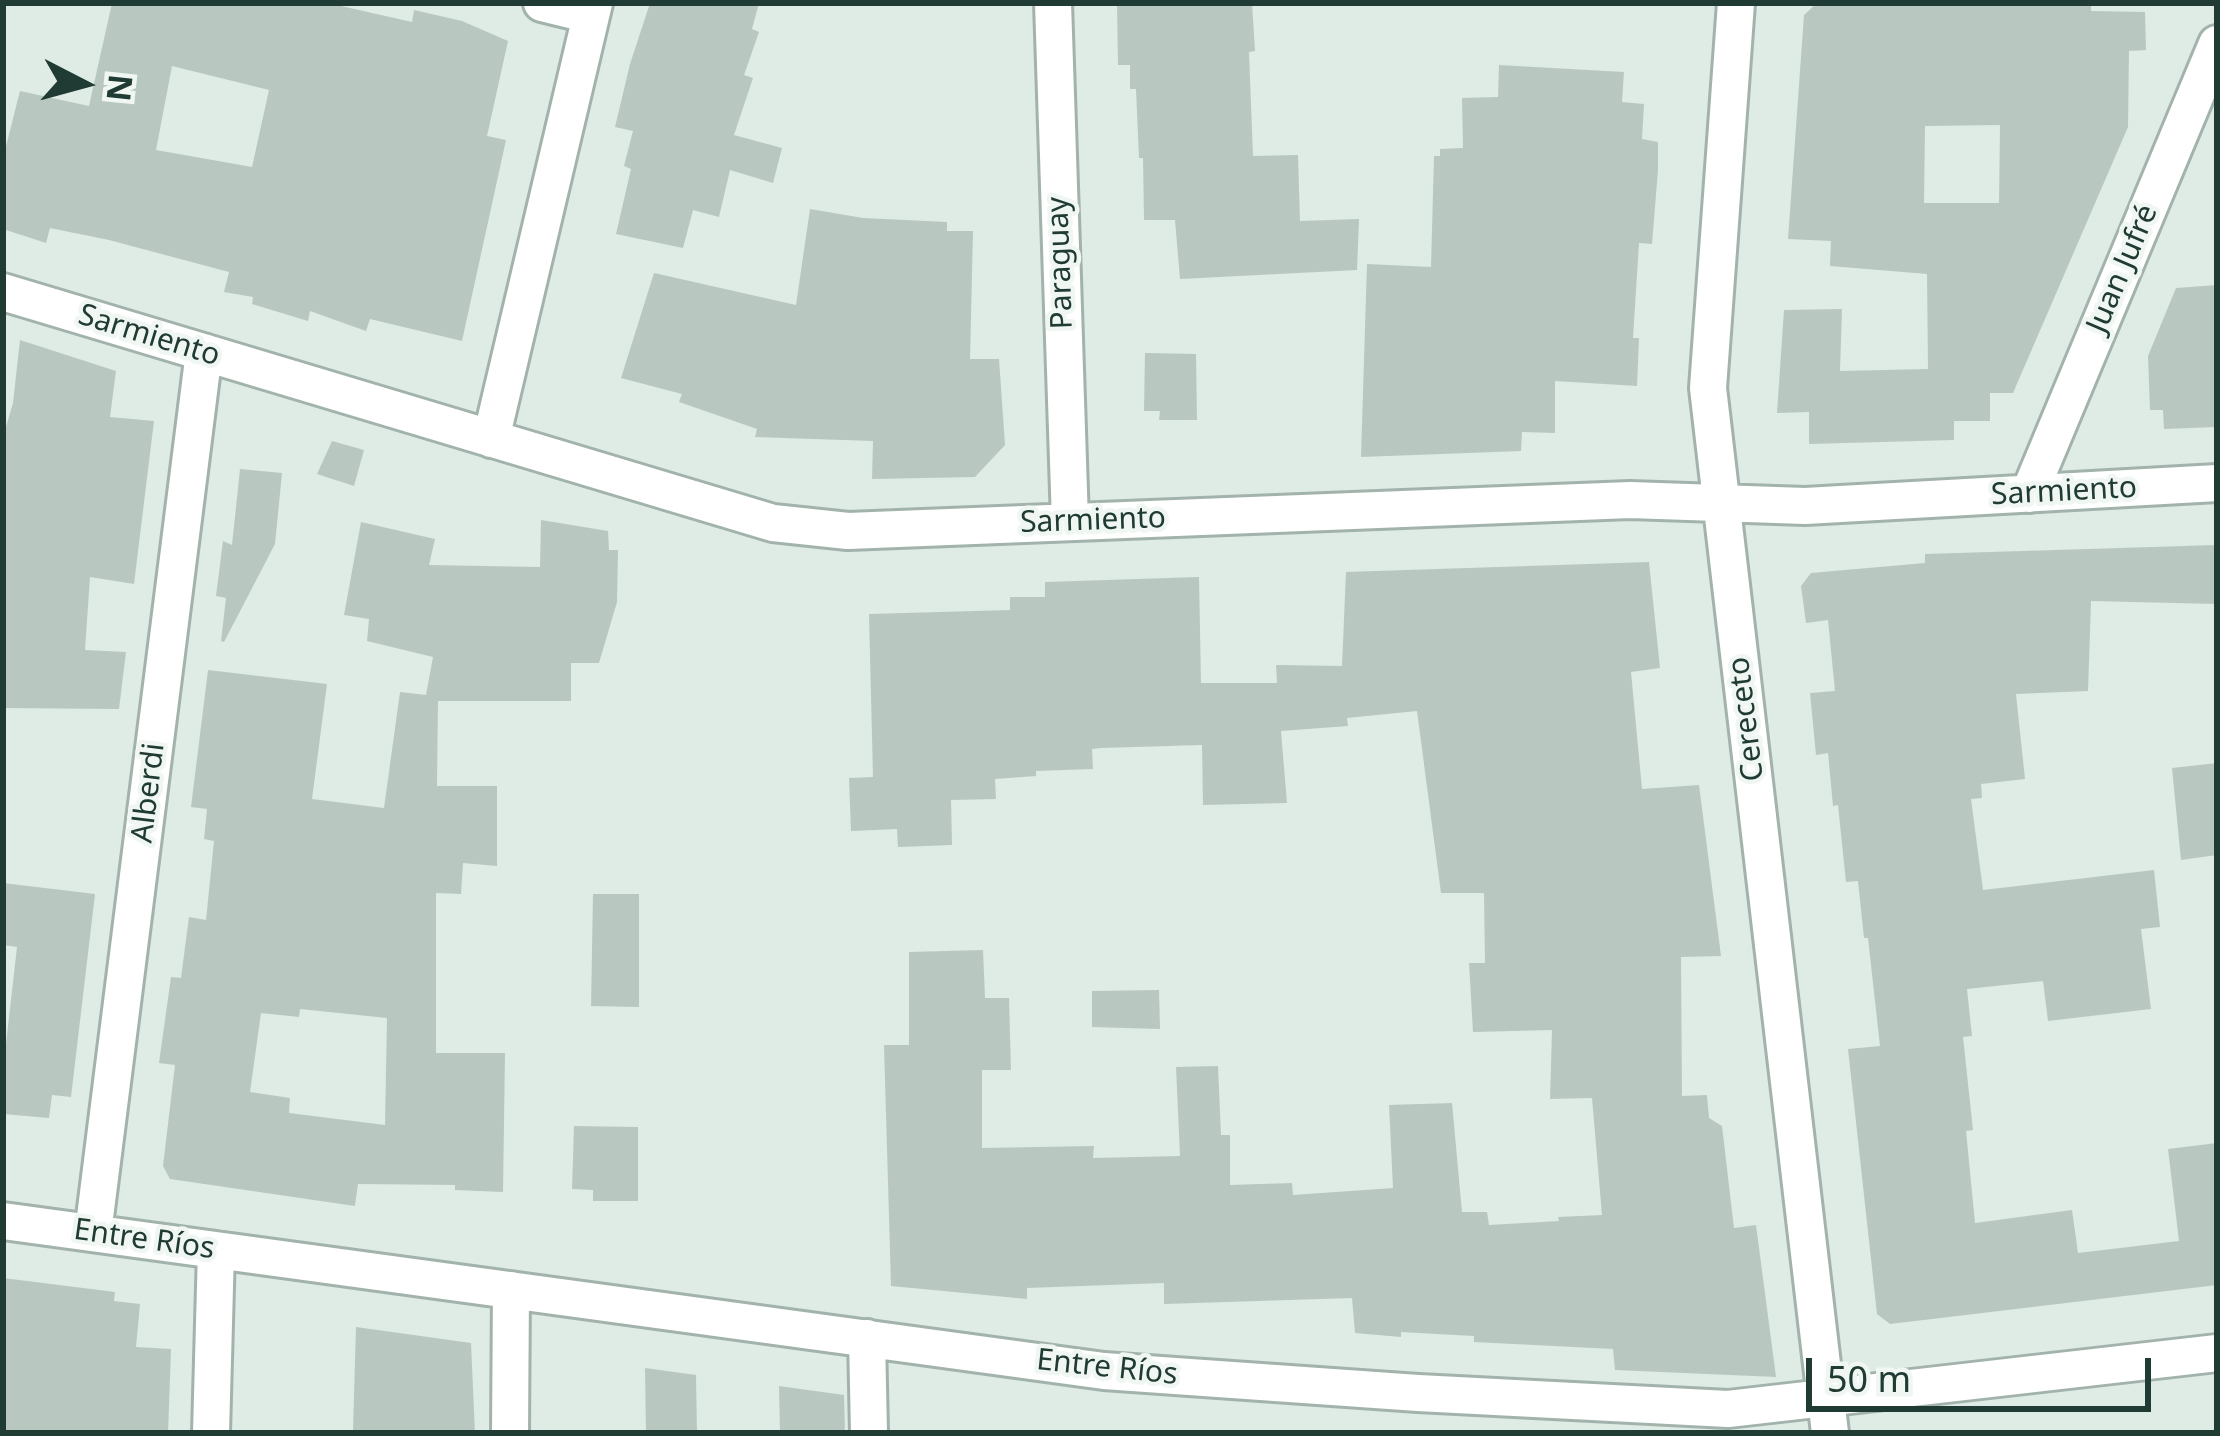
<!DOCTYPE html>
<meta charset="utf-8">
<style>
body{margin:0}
#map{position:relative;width:2220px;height:1436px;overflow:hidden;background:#dfebe5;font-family:"Noto Sans",sans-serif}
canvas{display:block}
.frame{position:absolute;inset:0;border:6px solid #203b33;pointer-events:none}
.north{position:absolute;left:24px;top:24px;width:120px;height:120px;-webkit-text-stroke:9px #f0f7f3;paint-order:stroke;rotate:96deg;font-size:33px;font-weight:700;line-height:48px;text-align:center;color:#203b33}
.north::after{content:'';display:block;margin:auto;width:42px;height:54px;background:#203b33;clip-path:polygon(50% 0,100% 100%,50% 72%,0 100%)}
.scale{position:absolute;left:1806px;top:1358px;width:345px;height:54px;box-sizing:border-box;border:6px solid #203b33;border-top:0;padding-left:15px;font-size:36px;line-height:42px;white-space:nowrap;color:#203b33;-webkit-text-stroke:9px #f0f7f3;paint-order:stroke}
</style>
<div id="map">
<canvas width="2220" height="1436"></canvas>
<div class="frame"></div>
<div class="north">N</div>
<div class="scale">50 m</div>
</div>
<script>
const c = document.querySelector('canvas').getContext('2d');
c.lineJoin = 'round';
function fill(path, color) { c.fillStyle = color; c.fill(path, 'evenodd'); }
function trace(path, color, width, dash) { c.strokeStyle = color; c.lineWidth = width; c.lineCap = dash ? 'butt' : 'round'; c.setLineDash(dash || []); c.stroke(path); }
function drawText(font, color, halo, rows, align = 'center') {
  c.font = font + ' "Noto Sans",sans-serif'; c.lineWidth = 9; c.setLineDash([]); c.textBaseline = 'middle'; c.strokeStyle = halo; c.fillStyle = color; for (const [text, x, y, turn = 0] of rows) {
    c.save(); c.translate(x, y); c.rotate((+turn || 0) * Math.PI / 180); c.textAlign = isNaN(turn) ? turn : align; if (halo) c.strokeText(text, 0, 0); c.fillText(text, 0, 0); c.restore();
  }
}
fill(new Path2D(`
 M112,3H328L412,22L414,10L462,21L508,41L487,136L506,140L462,341L370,319L366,331L310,311L308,321L252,304L253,297L224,292L229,272L109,240L50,228L46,243L3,229V158L20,91L89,106ZM172,66L269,90L252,167L156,150Z
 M650,3H759L752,29L759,32L744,75L753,78L734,135L782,148L773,183L730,170L719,217L693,210L683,248L616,234L631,169L624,166L633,131L615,127L630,64Z
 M1117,3H1252L1255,51L1249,52L1253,156L1298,155L1300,221L1359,219L1357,270L1180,279L1175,220H1144L1143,158H1139L1136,89H1130V65H1118Z
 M1817,3H2091V11L2145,12L2146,50L2129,51L2128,127L2013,393H1990V421H1954V440L1809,444V412L1777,413L1784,310L1842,309L1840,371L1928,369L1927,274L1830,266L1831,241L1788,239L1804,15ZM2000,125L1999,203H1924L1925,126Z
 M1499,65L1624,72L1622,102L1644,104L1642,139L1658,142V170L1652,244L1639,243L1633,338H1639L1637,386L1555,381V433L1522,432L1521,451L1361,457L1367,264L1431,267L1434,156H1440V149L1463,148L1462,98L1498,97Z
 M810,209L863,218L947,222V231H973L970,359H999L1005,445L975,477L872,479L873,441L755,437L757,429L679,402L682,394L621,378L654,273L796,305Z
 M2217,285V427L2164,429L2163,410H2150L2148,356L2176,288Z
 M20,340L116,371L110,417L154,421L134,584L90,577L85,650L126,652L119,709L3,708V437L13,403Z
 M1145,353L1196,354L1197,420H1159L1160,411H1144Z
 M332,441L364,450L354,486L317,474Z
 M240,469L282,473L275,544L224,642L221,641L226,598L216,596L223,541L232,545Z
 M541,520L608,531L609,550H618L617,602L599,663H571V701H438L437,786H497V866L463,863L461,894L436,893V1053H505L503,1192L455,1190V1185L358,1184L355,1206L170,1179L163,1166L175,1065L159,1063L171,977L181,978L189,917L206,920L214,841L204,839L207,809L191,807L208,670L327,684L312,799L384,808L400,692L426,695L433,657L367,641L369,619L344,615L361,522L435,539L429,565L540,567ZM300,1009L387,1018L385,1125L289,1113L290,1098L250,1092L261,1013L299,1017Z
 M2217,545V604L2091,601L2088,691L2016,694L2025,779L1981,784L1982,798L1971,799L1983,890L2154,870L2160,927L2141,929L2151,1009L2048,1021L2043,981L1967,989L1972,1036L1963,1037L1973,1130L1966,1131L1975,1223L2072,1210L2078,1253L2179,1241L2168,1149L2217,1143V1285L1890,1324L1877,1314L1848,1049L1880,1046L1868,938H1864L1858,881L1846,882L1838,805L1833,806L1828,753L1816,755L1810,693L1835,691L1828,620L1806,623L1801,586L1811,573L1925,563V554Z
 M1649,562L1660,668L1631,672L1642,789L1699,785L1721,956L1681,957L1682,1096L1707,1095L1709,1118L1722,1126L1734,1228L1756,1225L1776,1377L1615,1370L1613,1349L1474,1342V1336L1401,1332V1337L1355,1333L1352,1298L1164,1304V1283L1027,1288V1299L891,1286L884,1045H909V952L983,950L985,998H1009L1011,1070H982V1148L1094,1146L1093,1158L1180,1156L1176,1067L1218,1066L1221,1135H1230V1185L1292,1183L1293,1195L1393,1188L1389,1105L1452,1103L1462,1212H1487L1489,1225L1559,1221L1558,1217L1602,1215L1592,1098L1550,1099L1552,1030L1473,1032L1469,963H1485L1484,893H1441L1417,711L1347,718L1348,726L1281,731L1287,803L1203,805L1202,745L1101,748L1092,749L1093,769L1036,771V776L995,779L996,799L951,800L952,845L898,847L897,829L851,831L849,778L873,777L869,614L1010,610V597H1045V582L1199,577L1201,683H1277L1276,665L1342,666L1346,572Z
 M2217,763V855L2181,860L2172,768Z
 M3,883L95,894L71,1097L52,1095L49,1118L3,1114V1070L17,947L3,945Z
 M593,894H639V1007L591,1006Z
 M1159,990L1160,1029L1092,1027V991Z
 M574,1126L638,1127V1201H593V1190L572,1189Z
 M3,1278L115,1292L114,1301L140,1304L136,1347L171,1349L168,1433H3Z
 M356,1327L471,1343L475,1433L353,1430Z
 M645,1368L696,1375L697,1433H646Z
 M779,1386L844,1395L845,1433H780Z`), '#b8c8c1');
const street = new Path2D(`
 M542,3L591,15
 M1053,3L1070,522
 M1736,3L1708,388L1830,1433
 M3,292L773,523L848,531L1630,500L1805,506L2217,483
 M491,439L594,3
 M2029,494L2217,44
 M3,1221L1104,1371L1418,1393L1728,1409L2217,1353
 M93,1233L204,352
 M867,1338L869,1433
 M211,1433L216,1250
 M510,1433L511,1290`);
trace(street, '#a2b3ac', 42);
trace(street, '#fff', 36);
drawText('30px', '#203b33', '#f0f7f3', [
 ["Paraguay",1061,263,-92],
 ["Juan Jufré",2123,269,-67],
 ["Sarmiento",149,336,17],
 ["Sarmiento",2064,492,-3],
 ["Sarmiento",1093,521,-2],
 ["Cereceto",1747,719,-97],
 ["Alberdi",149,793,-83],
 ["Entre Ríos",144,1240,8],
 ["Entre Ríos",1107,1368,6]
]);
</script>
